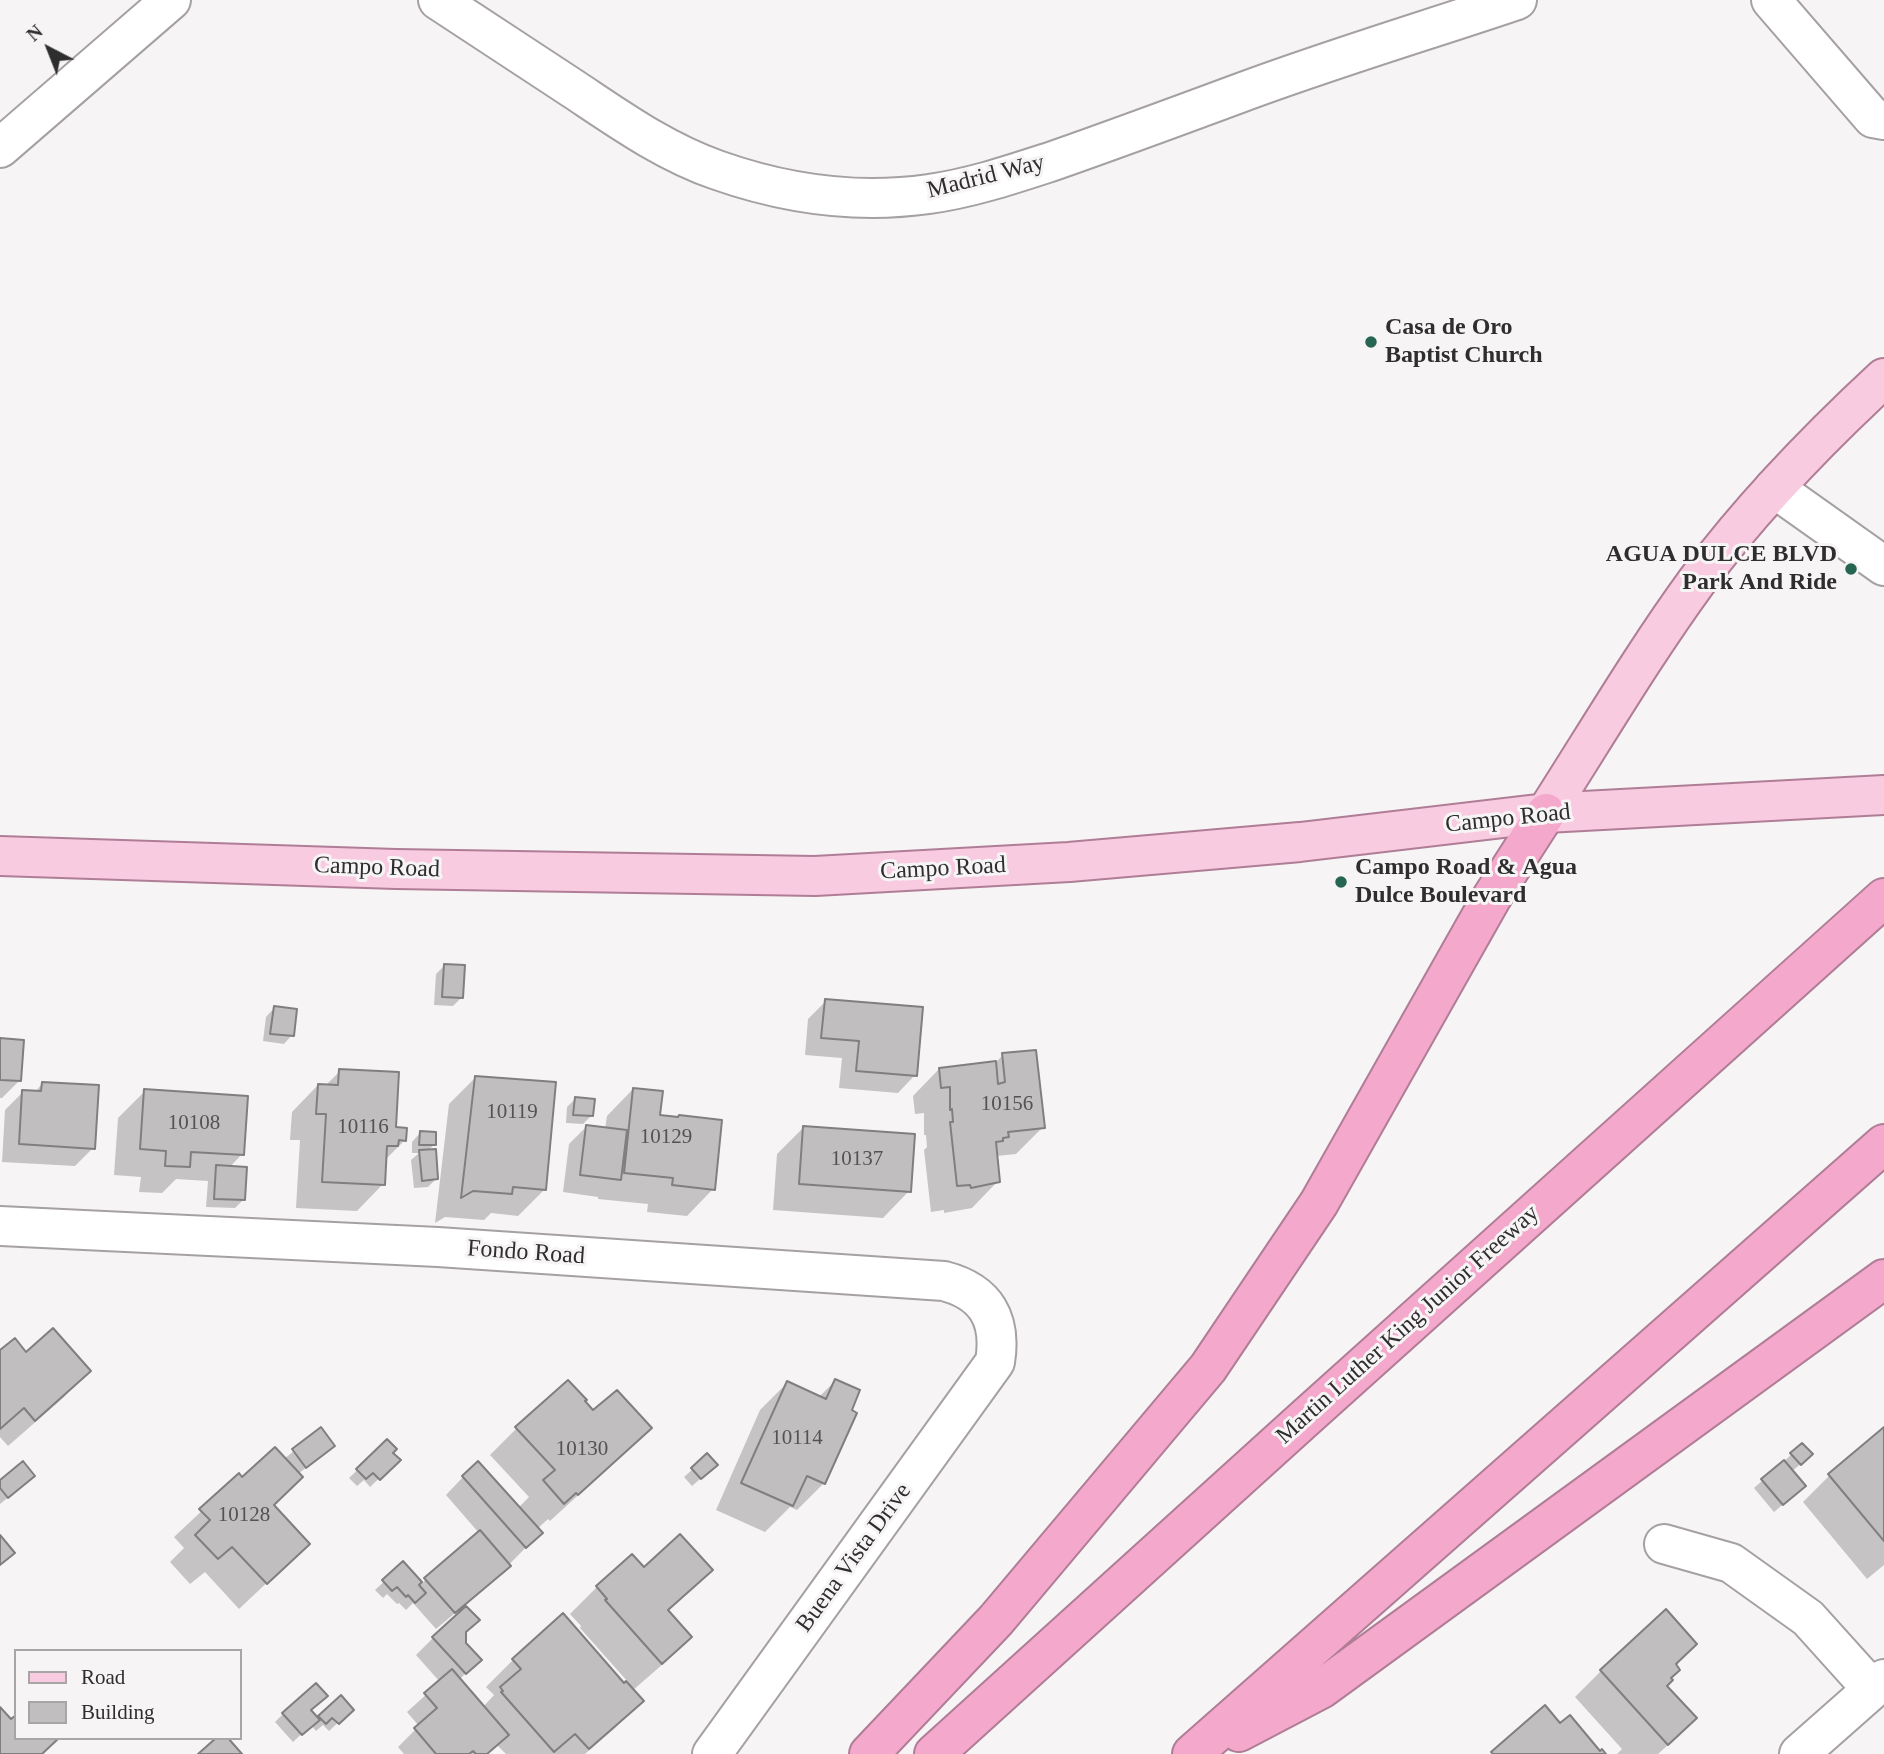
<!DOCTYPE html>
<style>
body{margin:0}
#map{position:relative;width:1884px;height:1754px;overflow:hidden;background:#f7f4f5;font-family:"Times New Roman",serif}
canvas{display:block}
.legend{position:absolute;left:14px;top:1649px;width:228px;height:91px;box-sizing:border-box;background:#f7f4f5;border:2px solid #a7a5a6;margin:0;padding:9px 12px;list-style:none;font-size:21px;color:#2f2e2f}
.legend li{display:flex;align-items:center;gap:14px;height:35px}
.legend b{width:35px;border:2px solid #a7a5a6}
.north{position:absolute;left:14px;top:14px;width:70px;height:70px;-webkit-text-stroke:5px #f7f4f5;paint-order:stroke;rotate:318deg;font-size:19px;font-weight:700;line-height:28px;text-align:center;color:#2f2e2f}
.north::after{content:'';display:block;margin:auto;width:24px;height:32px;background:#2f2e2f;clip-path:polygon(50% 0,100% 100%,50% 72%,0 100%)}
</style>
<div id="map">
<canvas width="1884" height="1754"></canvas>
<ul class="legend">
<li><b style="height:9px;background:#f8cbe0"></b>Road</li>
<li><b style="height:19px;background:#c1bebf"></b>Building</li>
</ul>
<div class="north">N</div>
</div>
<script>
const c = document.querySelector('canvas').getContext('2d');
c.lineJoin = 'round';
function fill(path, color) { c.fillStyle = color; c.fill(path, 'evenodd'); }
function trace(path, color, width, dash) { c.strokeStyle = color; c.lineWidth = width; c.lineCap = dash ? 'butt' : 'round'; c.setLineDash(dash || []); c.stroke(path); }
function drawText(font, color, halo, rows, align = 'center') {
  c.font = font + ' "Times New Roman",serif'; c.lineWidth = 6; c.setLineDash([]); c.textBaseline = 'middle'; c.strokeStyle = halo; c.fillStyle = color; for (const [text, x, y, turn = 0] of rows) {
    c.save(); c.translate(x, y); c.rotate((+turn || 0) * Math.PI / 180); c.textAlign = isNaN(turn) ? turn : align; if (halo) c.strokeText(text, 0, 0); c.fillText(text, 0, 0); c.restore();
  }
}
fill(new Path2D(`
 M445,965L461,998L453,1006L434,1005L436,974Z
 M826,1001L915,1075L898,1093L839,1088L842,1058L805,1055L808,1019Z
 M274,1008L292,1035L284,1044L263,1041L266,1017Z
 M0,1040L20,1080L2,1098H0Z
 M1003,1055L1043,1127L1016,1154L996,1156L998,1181L972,1208L944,1213V1210L931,1212L924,1150L927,1147L926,1135H924V1113L915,1114L913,1096L939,1069L995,1063Z
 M340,1071L405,1140L385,1160L383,1184L357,1211L296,1208L300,1140H290L292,1112L318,1085L325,1086Z
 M475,1078L545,1189L518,1216L491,1213L484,1220L445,1217L435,1223L449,1104Z
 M42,1084L93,1148L75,1166L2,1162L5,1110L23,1092L34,1093Z
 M633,1089L659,1117L713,1189L687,1216L647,1212L648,1204L598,1199V1197L563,1192L569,1144L586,1127L605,1129L607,1116Z
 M145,1091L242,1154L229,1168L244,1199L235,1208L206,1207L208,1181L176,1179L162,1193L139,1192L141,1177L114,1175L118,1118Z
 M575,1099L592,1115L583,1124L566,1123L567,1107Z
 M804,1127L909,1191L883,1218L773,1210L777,1154Z
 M420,1133L434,1145L427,1151L436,1179L428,1187L414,1188L411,1160L419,1153H412V1142Z
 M0,1353L26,1354L89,1371L63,1398L8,1446L0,1437Z
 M835,1381L849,1411L855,1413L824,1483L797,1510L790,1507L765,1532L716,1510L760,1410L787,1383L819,1397Z
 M582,1402L623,1454L550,1521L548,1519L537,1529L540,1533L491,1583L436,1629L413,1603L406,1610L399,1603L397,1604L387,1594L383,1598L375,1590L403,1564L421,1584L479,1533L446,1495L463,1477L518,1508L529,1497L490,1455L517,1428Z
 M1884,1429V1565L1867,1579L1803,1502L1829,1476Z
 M320,1430L324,1454L298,1474L272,1506L308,1544L239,1609L205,1572L190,1584L170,1562L184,1548L174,1537L239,1476L242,1480L284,1459Z
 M387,1442L391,1453L398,1460L370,1487L364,1480L357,1486L349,1478Z
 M1802,1445V1463L1792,1471L1795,1494L1774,1512L1754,1488Z
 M693,1469L707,1473L692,1486L684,1477Z
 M0,1482L25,1484L0,1504Z
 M643,1569L711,1570L667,1612L689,1637L663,1664L632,1691L641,1701L615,1728L585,1754H506L497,1745L488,1754H404L398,1747L419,1726L407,1712L440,1682L416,1655L433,1638L465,1633L464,1644L479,1660L459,1680L483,1707L494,1695L486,1687L513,1660L563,1616L624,1685L628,1682L580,1628L581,1626L570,1614L597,1587Z
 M1674,1665L1665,1686L1668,1745L1658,1754H1617L1622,1749L1575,1697L1601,1671Z
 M340,1698L343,1718L329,1731L323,1725L316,1731L311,1725L293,1742L275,1722L283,1714L309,1711L317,1719Z`), '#0003');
const building = new Path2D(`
 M444,964L465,965L463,998L442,997Z
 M825,999L923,1007L917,1076L856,1071L859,1041L821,1038Z
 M274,1006L297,1009L294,1036L270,1034Z
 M0,1038L24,1040L21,1081L0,1080Z
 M1036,1050L1045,1128L1008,1132L1009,1137L1003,1138V1141L996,1142L1000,1182L971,1188L970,1185L957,1186L950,1122H953L952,1109L950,1110V1087L941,1088L939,1068L996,1061L998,1084L1005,1082L1002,1053Z
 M339,1069L399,1072L396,1127L407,1128L406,1141L399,1140L398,1146H387L385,1185L322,1182L326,1114H316L318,1084L338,1085Z
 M475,1076L556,1082L546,1190L513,1187L512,1194L473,1191L461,1198Z
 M42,1082L99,1085L95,1149L19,1144L22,1090L41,1091Z
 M633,1088L663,1091L660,1115L678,1117L679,1115L722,1120L715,1190L672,1185L673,1178L624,1173Z
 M144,1089L248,1096L244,1155L191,1152L190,1167L165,1166L166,1151L140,1149Z
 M575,1097L595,1099L593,1116L573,1115Z
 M586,1125L627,1130L621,1180L580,1175Z
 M803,1126L915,1134L911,1192L799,1184Z
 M420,1131L436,1132V1145H419Z
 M436,1149L438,1179L422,1181L419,1150Z
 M216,1165L247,1167L245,1200L214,1199Z
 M53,1328L91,1371L35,1421L24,1408L0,1429V1350L15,1338L26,1352Z
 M835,1379L860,1390L852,1410L857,1413L825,1484L807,1476L793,1506L741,1483L787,1381L826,1399Z
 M568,1380L587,1400L585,1401L593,1410L617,1390L652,1428L578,1495L576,1493L564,1504L543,1480L555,1470L515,1427Z
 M321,1427L335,1446L306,1468L292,1449Z
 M1884,1427V1541L1828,1474Z
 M387,1439L397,1449L393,1453L401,1460L380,1480L373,1473L366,1479L356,1469Z
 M1802,1443L1813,1454L1801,1465L1790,1453Z
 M275,1447L303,1477L274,1505L310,1544L267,1584L232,1547L218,1559L195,1535L210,1520L199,1509L239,1473L242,1477Z
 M707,1453L718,1465L701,1479L691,1468Z
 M1784,1460L1806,1486L1783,1505L1761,1479Z
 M23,1461L35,1476L8,1498L0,1488V1480Z
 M478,1461L543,1533L526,1548L462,1476Z
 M480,1530L511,1566L455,1613L424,1578Z
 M680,1534L713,1570L668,1610L692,1637L662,1664L605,1600L607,1599L596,1586L632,1554L644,1567Z
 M0,1535L15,1553L0,1565Z
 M403,1561L422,1582L419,1585L426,1593L415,1603L408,1595L406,1597L397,1587L392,1591L382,1580Z
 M466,1606L480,1620L466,1632V1643L482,1660L466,1674L432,1637Z
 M1666,1609L1697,1644L1676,1664L1680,1670L1671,1678L1673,1680L1667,1686L1697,1718L1668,1745L1600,1670Z
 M563,1613L624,1683L626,1681L644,1701L589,1749L575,1734L554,1752L501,1692L503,1691L500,1687L521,1669L512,1659Z
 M452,1669L509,1735L487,1754H476L473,1751L469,1754H436L414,1728L437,1708L424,1693Z
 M316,1683L328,1696L311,1710L320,1720L302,1735L282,1713Z
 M341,1695L354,1710L339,1724L332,1718L326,1724L318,1716Z
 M1545,1705L1560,1723L1570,1715L1600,1751L1602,1749L1606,1754H1493L1491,1752Z
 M0,1707L11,1719L16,1715V1738H59L42,1754H0Z
 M216,1738H228L242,1754H198Z`);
fill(building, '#c1bebf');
trace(building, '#817e7f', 2);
const minor = new Path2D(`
 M438,0C484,30 529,60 575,90C620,120 665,152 717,170C785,194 858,204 929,194C972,188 1013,174 1053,161C1116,139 1178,116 1240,93C1331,59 1425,31 1517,0
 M1771,0L1873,118L1884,120
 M0,148L171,0
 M1774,488L1884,566
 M0,1226L438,1247L944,1281C986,1292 1002,1319 995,1362L712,1754
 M1664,1544L1731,1563L1808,1618L1872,1689
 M1799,1754L1884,1679`);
const major = new Path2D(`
 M1546,813C1596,735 1643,655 1697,581C1752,507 1817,440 1884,378
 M0,856L396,869L815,876L1069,862L1300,842L1546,813L1884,795`);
const highway = new Path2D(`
 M1239,1732L1321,1689L1884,1279
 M869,1754L996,1620L1208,1368L1319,1203L1492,897L1546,813
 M934,1754L1303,1420L1884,898
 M1192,1754L1884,1144`);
trace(minor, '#a5a1a3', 42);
trace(major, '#af7d95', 42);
trace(highway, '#af7d95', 42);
trace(minor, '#fff', 38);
trace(major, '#f8cbe0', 38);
trace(highway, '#f4a8cc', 38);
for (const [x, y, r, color] of [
 [1371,342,7,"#266552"],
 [1851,569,7,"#266552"],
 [1341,882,7,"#266552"]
]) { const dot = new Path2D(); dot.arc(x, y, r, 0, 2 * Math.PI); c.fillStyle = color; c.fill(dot); trace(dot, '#f7f4f5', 2.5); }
drawText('21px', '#545253', null, [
 ["10156",1007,1104],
 ["10119",512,1112],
 ["10108",194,1123],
 ["10116",363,1127],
 ["10129",666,1137],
 ["10137",857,1159],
 ["10114",797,1438],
 ["10130",582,1449],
 ["10128",244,1515]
]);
drawText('24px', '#2f2e2f', '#f7f4f5', [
 ["Madrid Way",986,177,-14],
 ["Campo Road",1508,819,-6],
 ["Campo Road",377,868,2],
 ["Campo Road",943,869,-3],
 ["Fondo Road",526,1253,4],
 ["Martin Luther King Junior Freeway",1408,1325,-42],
 ["Buena Vista Drive",854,1558,-54]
]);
drawText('bold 24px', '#2f2e2f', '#f7f4f5', [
 ["Casa de Oro",1385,328],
 ["Baptist Church",1385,356],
 ["AGUA DULCE BLVD",1837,555,"right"],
 ["Park And Ride",1837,583,"right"],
 ["Campo Road & Agua",1355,868],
 ["Dulce Boulevard",1355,896]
], 'left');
</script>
